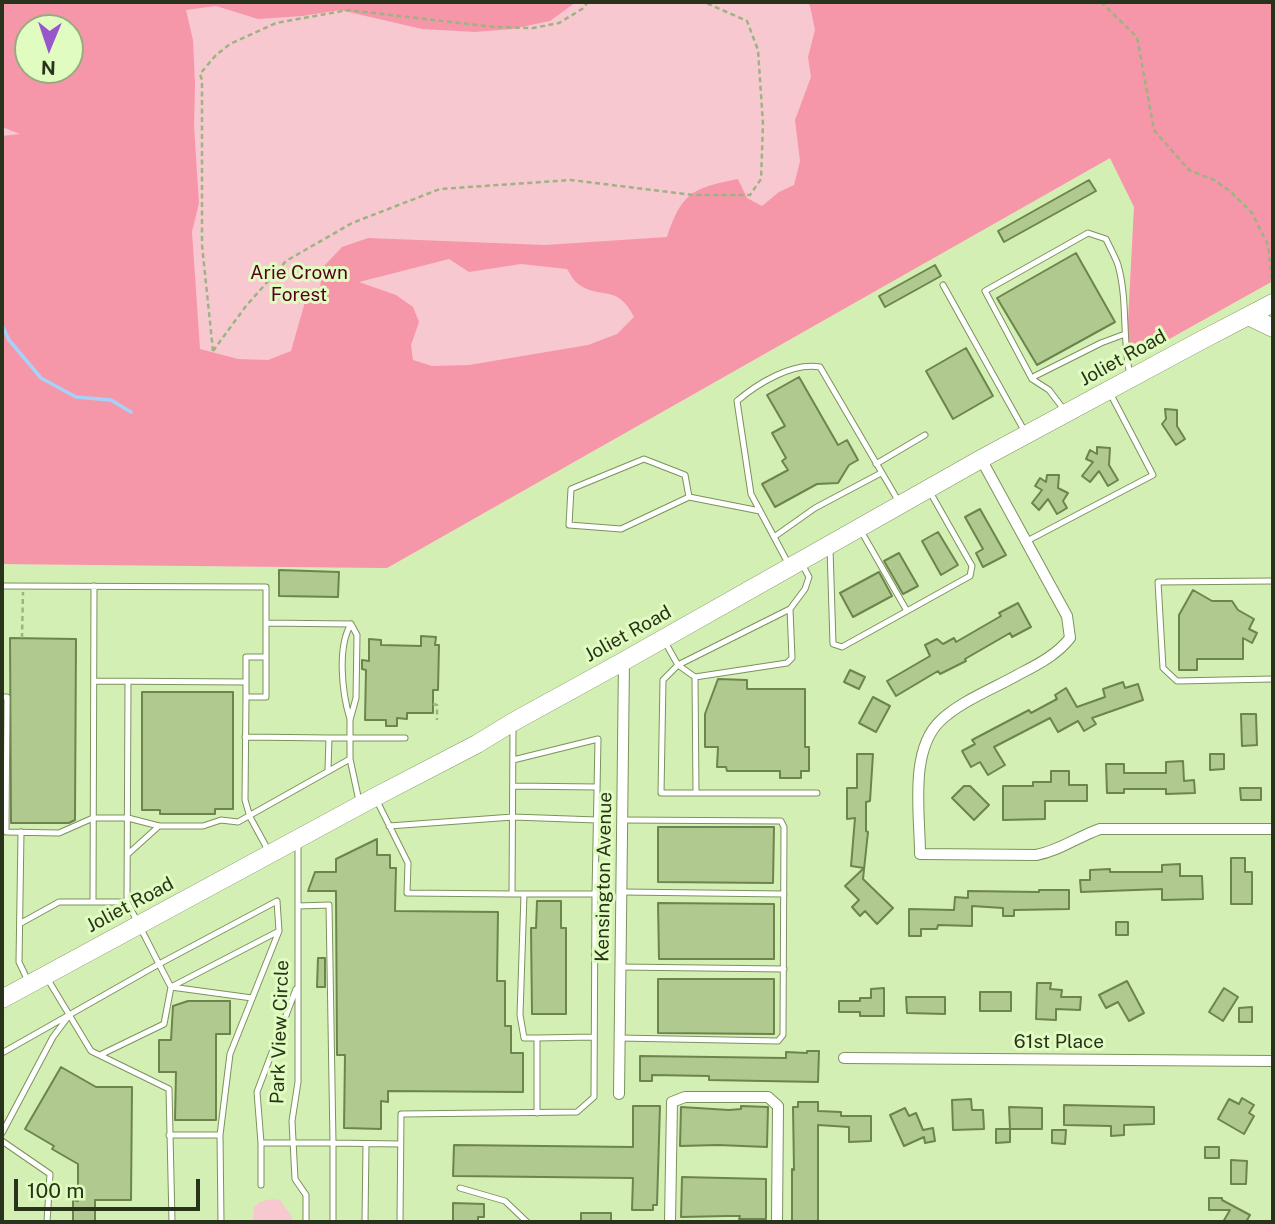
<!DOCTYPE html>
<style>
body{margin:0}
#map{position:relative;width:1275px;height:1224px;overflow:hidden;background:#d4efb3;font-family:"Public Sans",sans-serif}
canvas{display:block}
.frame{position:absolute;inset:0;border:4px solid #29331b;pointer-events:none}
.north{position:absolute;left:14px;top:14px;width:70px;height:70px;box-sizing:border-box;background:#e1fcc0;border:2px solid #97ac7e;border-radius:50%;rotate:182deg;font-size:19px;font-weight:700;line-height:28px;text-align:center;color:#29331b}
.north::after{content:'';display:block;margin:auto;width:24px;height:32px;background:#9856cc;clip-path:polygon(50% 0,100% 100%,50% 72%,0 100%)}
.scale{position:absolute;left:14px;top:1179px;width:186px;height:32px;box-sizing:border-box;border:4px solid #29331b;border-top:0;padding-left:9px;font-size:21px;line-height:24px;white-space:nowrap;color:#29331b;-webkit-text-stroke:5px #e1fcc0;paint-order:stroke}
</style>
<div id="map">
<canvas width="1275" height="1224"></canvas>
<div class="frame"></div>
<div class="north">N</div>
<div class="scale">100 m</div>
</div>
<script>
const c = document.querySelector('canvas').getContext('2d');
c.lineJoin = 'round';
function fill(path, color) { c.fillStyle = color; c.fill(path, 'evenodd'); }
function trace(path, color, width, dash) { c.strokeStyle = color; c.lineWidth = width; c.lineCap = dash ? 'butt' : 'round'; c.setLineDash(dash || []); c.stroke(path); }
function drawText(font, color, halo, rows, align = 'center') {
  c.font = font + ' "Public Sans",sans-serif'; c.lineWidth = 6; c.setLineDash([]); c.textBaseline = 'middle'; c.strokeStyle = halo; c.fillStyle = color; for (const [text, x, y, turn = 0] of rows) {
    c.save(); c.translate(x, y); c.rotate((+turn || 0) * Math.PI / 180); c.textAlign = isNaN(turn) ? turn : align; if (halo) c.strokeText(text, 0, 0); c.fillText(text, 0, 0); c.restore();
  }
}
fill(new Path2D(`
 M2,2H1273V281L1146,352L1137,354L1131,349L1127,341L1134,207L1110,158L387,568L2,564ZM28,28H70V70H28Z
 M272,1199L280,1200L292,1217V1222H249L253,1218L254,1207L259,1202Z`), '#f8c8d0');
fill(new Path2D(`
 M2,2H576L550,21L512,29L475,32L422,29L340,10L302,16L258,19L216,6L186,10L193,40L195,85L194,126L199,203L192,232L200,349L238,359L268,360L291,351L305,302L320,287L324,266L342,247L368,238L545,245L667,237C682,192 693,188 738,179L747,198L762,206L779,192L794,185L800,161L795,120L811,77L808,57L815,30L810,6L807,2H1273V281L1146,352L1137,354L1131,349L1127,341L1134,207L1110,158L387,568L2,564V136L20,134L2,127ZM28,28H70V70H28ZM449,259L469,272L521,264L567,269C570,273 573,280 577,283C599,301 617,282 634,317L617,334L588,345L469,365L432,366L413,360L411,345L419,322L413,307L396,295L359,282Z`), '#f696a9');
trace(new Path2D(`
 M2,325L9,340L41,378L76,397L111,400L131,412`), '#a8d1f8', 3.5);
const building = new Path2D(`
 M1089,180L1096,191L1004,242L998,231Z
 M1076,253L1115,322L1037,365L997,298Z
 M935,265L941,276L885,307L879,296Z
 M966,348L993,396L953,419L926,371Z
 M799,377L838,445L847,440L858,460L849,465L838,483L817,484L775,507L762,484L788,470L782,461L786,458L772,433L785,426L767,395Z
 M1165,409L1177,410V426L1185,439L1176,445L1162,424L1166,419Z
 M1097,447L1110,448L1109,465L1118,480L1108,486L1099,471L1090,482L1082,476L1093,462L1086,459L1090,450L1097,454Z
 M1047,475H1059L1058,488L1068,493L1063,501L1067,508L1057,514L1048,499L1039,510L1032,503L1042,490L1035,486L1040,478L1046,482Z
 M980,509L1006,555L983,567L976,553L983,549L965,517Z
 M938,532L958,565L941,575L922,541Z
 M899,553L918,586L903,594L884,561Z
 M279,570L339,572L338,597L279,596Z
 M879,572L892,596L853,617L840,593Z
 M1193,590L1212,601H1232L1238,610L1254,619L1249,629L1257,633L1252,643L1243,638V659H1197V670H1179V615Z
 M1018,603L1031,627L1012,637L1010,633L965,659L966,661L940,674L938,671L896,696L887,681L930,656L925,645L937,639L943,644L954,638L956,642L1001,616L999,613Z
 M421,636L436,637L435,645H439L438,690H433V713H407V719L397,718V726H386V720H365L366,670L362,669V660L369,661V639L381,640V645L421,646Z
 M10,638L76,639L75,820L69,823H11Z
 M850,670L865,677L859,689L844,682Z
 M718,679L747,680V689H805V747H809V771H801V778H780V771H727L726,767H717L718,747H705V714Z
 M1123,682L1125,688L1138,684L1143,700L1092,718L1096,724L1084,731L1078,721L1058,732L1050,718L994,747L1005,765L988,775L980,762L971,767L962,751L975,744L972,740L1029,710L1031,713L1057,699L1055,695L1066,688L1077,707L1105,697L1103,689Z
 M142,692H233V809H215V814H160V810H142Z
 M873,697L890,706L876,732L859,723Z
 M1241,714H1256L1257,745L1242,746Z
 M857,754H873L870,801L866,802V831L868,832L863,879L893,908L877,924L865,911L860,916L852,907L859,900L845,886L864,868L851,866L855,818L847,819V788H857Z
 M1210,754H1224V769L1210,770Z
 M1183,761L1184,781L1194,780L1195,793L1166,794V789H1124V793H1107L1106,764H1124V773H1166V762Z
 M1051,771H1069V785H1087V801H1045V819L1003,820V786H1033V782H1051Z
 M964,786H970L989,805L974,820L952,798Z
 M1240,788H1261V800H1241Z
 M658,827H774L773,883L658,882Z
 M377,839V855H390V868H396L395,911L498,912L497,981H505V1026H511V1053H523V1092L388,1091V1102L381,1101V1129L344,1128L345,1055H337L336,891H308L315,872H336V859Z
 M1231,858H1245V872H1252V904H1231Z
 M1180,864V876H1202L1203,899L1162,900V889L1081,892L1080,880H1090V870L1110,869V872H1162V865Z
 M1039,890H1069V909L1014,910V916H1003V908L972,906V926L938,925L937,929H921V936H909V909L954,910L955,897L968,898V891L1039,892Z
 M537,901H561V928H566V1014H532L531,928H536Z
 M658,903L774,904V959H659Z
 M1116,922H1128V935H1116Z
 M318,958H325V987H317Z
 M658,979H774V1034L658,1033Z
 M1127,981L1144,1013L1129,1021L1118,1002L1106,1008L1099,995Z
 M1037,983H1051L1050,989L1062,990L1061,997H1081L1080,1010L1056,1009V1020L1036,1019Z
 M884,988V1016H860V1012H839V1001H860V998H871V989Z
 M1224,988L1238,997L1223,1021L1209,1012Z
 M980,992H1011V1011H980Z
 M906,997H945V1014L907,1013Z
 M188,1001H230V1034H216V1120H175L176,1072H159V1040H171L173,1006Z
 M1252,1007V1022H1239V1008Z
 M807,1051H819L818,1082L709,1080V1076L652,1075V1081H640V1056L786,1058V1052L807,1053Z
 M61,1067L96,1087H132L131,1200H95V1222H73V1200L78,1201V1164L52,1149L54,1146L25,1129Z
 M1242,1098L1254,1105L1249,1113L1254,1116L1244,1134L1218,1119L1229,1099L1239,1104Z
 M971,1099L972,1110H983L984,1129L953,1130L952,1100Z
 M798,1102H818V1111L841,1112V1116H871V1141L849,1142V1127L818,1125V1222H792V1169L794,1170L793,1107H798Z
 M1064,1105L1154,1107V1124L1124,1125V1135L1111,1136V1126L1064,1125Z
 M633,1106H660L657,1205H653V1210H632L633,1178L453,1176L454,1145L633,1147Z
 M741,1106L768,1107L767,1147L718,1145L680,1146L681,1107L729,1110L741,1109Z
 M1009,1107L1042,1108V1129H1010Z
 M905,1108L909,1116L916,1113L923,1130L933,1128L935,1141L925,1143L924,1137L904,1146L890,1115Z
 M996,1129H1010V1142L996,1143Z
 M1052,1130H1066L1065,1144L1052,1143Z
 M1205,1147H1219V1158H1205Z
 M1231,1160L1247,1161L1246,1184H1231Z
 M682,1177L766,1179V1219H739L740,1216H728L681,1217Z
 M1209,1198H1222V1200L1250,1215L1246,1222H1223L1230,1210H1209Z
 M453,1203L484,1204V1217H478V1222H453Z
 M581,1213H611V1222H581Z`);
fill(building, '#b0c98f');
trace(building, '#6d844d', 2);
const service = new Path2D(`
 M943,285L1025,432
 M1032,379L1035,376L1101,343L1125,334
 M1065,411L1049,390L1032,379L985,291L1088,233L1106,239C1110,248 1115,256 1118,265C1128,300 1122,339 1130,375
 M876,464L925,435
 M689,497L685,475L644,459L571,489L569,525L621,529L689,497L760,511
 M861,531L907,611L970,576L972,566L930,492
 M774,537L815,508L881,473
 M1027,541L1153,475L1110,393
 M830,548L833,644L842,647L907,611
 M789,565L751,494L737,401C757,384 792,362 820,367L899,502
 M1273,581L1158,582L1163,668L1177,681L1273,679
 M2,586L266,587V697H246L245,800L250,817L268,850
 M266,623L351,624
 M351,624L357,635L356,698L350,720V759L359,801
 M665,642L678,665L663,680L661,793H817
 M695,677L678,665L790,609L805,589L809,577L802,564
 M94,681L246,682
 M2,697H7L6,832L59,833L93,818H128L159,826H203L221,820L238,822L350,759
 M246,697V657H266
 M350,719C342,693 337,647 351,624
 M245,737L329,738L328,770
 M329,738H405
 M513,760L598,739L595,894
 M513,786L597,787
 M696,793L695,677L787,663L792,658L790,609
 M376,799L408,863L407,893L512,894
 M389,826L513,817L597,820
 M21,832L19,962L28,981
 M298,841V1082L292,1121L295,1179L306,1195V1222
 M128,854L159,826
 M623,892L784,894
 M524,894L520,1015L524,1038H537V1113
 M93,902L94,586
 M21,923L59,902H127
 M620,967L784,969
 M47,978L91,1051L169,1089L172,1222
 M537,1038L594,1037
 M619,1038L778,1041L783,1035L784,827L781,821L623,820
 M2,1053L159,964L277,901L279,931L171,987C156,959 142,930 127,902L128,682
 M100,1055L164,1024L171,987L252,998
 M2,1133L53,1037L68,1017
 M169,1135H220L221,1222
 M220,1135L230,1054L279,931
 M2,1141L50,1174L47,1222
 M261,1143L257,1092L296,989
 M261,1185V1143H333L329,905L298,906
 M460,1188L505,1201L527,1222
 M333,1222V1143L400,1144
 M365,1222L366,1144
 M400,1222L401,1114L577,1112L594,1097L595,894H512L513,728`);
const minor = new Path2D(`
 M981,459L1067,616L1070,638C1055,657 1034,666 1014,677C990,690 960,702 940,721C909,751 920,814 920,854L1036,855C1059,851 1077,837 1100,829H1273
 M844,1058L1273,1061
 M619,1094L624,661
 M670,1222L672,1102L685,1097H768L778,1106L777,1222`);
const primary = new Path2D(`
 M1248,316L1273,328
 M2,999L375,797L477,744L513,722L624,661L981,459L1200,341L1273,303`);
trace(service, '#7b935b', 7);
trace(minor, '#7b935b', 12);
trace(primary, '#7b935b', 19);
trace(new Path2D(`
 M1101,2L1137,37L1154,130L1189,170L1214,180L1230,191L1252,213L1268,245L1273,290
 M213,351L246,306L286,261L352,223L440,189L571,180L693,195H750L761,179L763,124L758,50L747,21L704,2
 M213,351L202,245V80L200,74L216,55L230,44L276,23L348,10L494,27L533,28L559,23L582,9L588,2
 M22,638L23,592
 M433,704L437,705V720`), '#9db382', 2.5, [5, 3.5]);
trace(service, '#fff', 5);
trace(minor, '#fff', 10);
trace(primary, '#fff', 18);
drawText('19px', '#550020', '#e1fcc0', [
 ["Arie Crown",299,273],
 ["Forest",299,295]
]);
drawText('19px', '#29331b', '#e1fcc0', [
 ["Joliet Road",1123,358,-29],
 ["Joliet Road",628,634,-29],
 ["Kensington Avenue",604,877,-89],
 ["Joliet Road",130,905,-28],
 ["Park View Circle",280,1032,-88],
 ["61st Place",1059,1042]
]);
</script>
